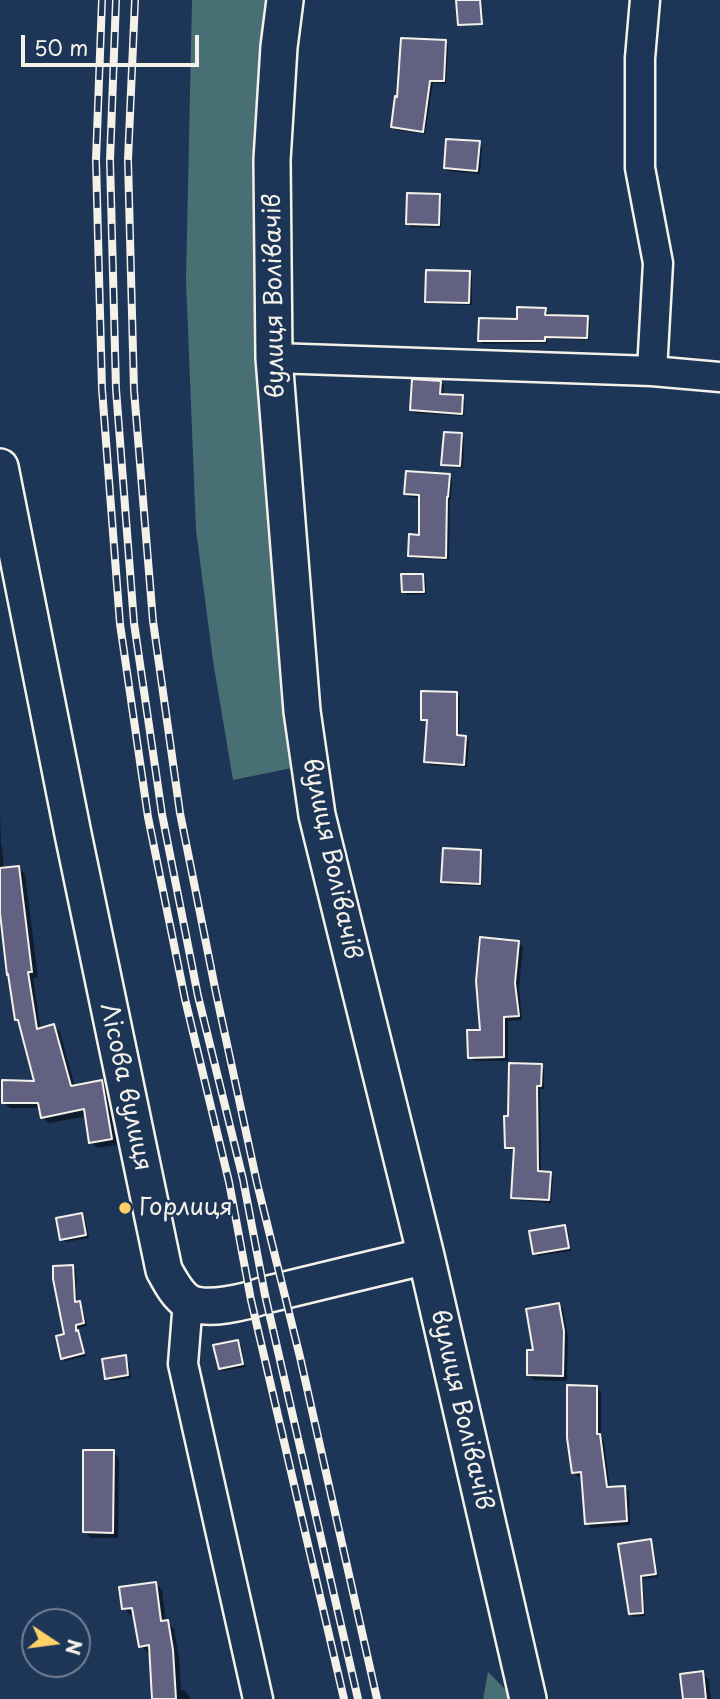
<!DOCTYPE html>
<meta charset="utf-8">
<style>
body{margin:0}
#map{position:relative;width:720px;height:1699px;overflow:hidden;background:#1d3557;font-family:"Playpen Sans",sans-serif}
canvas{display:block}
.north{position:absolute;left:21px;top:1608px;width:70px;height:70px;box-sizing:border-box;background:#1d3557;border:2px solid #738091;border-radius:50%;rotate:103deg;font-size:19px;font-weight:700;line-height:28px;text-align:center;color:#f4f1e8}
.north::after{content:'';display:block;margin:auto;width:24px;height:32px;background:#ffd166;clip-path:polygon(50% 0,100% 100%,50% 72%,0 100%)}
.scale{position:absolute;left:21px;top:35px;width:178px;height:32px;box-sizing:border-box;border:4px solid #f4f1e8;border-top:0;padding-left:9px;font-size:21px;line-height:24px;white-space:nowrap;color:#f4f1e8;-webkit-text-stroke:5px #1d3557;paint-order:stroke}
</style>
<div id="map">
<canvas width="720" height="1699"></canvas>
<div class="north">N</div>
<div class="scale">50 m</div>
</div>
<script>
const c = document.querySelector('canvas').getContext('2d');
c.lineJoin = 'round';
function fill(path, color) { c.fillStyle = color; c.fill(path, 'evenodd'); }
function trace(path, color, width, dash) { c.strokeStyle = color; c.lineWidth = width; c.lineCap = dash ? 'butt' : 'round'; c.setLineDash(dash || []); c.stroke(path); }
function drawText(font, color, halo, rows, align = 'center') {
  c.font = font + ' "Playpen Sans",sans-serif'; c.lineWidth = 5; c.setLineDash([]); c.textBaseline = 'middle'; c.strokeStyle = halo; c.fillStyle = color; for (const [text, x, y, turn = 0] of rows) {
    c.save(); c.translate(x, y); c.rotate((+turn || 0) * Math.PI / 180); c.textAlign = isNaN(turn) ? turn : align; if (halo) c.strokeText(text, 0, 0); c.fillText(text, 0, 0); c.restore();
  }
}
fill(new Path2D(`
 M192,0H280L302,766L233,780L213,661L196,530L186,280Z
 M488,1672L512,1696L513,1699H483Z`), '#486f73');
fill(new Path2D(`
 M445,42L448,45L446,84L433,83L425,134L396,130L392,127Z
 M479,143L482,146L480,174L448,171L445,168Z
 M439,195L442,199L441,228L411,227L408,224Z
 M469,273L472,276V305L430,304L427,301Z
 M545,310L548,313V317L587,318L590,321L589,340L547,339V343L483,344L480,340Z
 M440,382L444,385L443,396L462,397L465,400L464,416L415,413L411,410Z
 M461,435L464,438L463,468L446,467L443,464Z
 M449,475L452,478L451,499H450L449,560L413,558L410,555L421,536V498L409,497L406,494Z
 M423,575L426,578V594L407,595L404,592Z
 M457,694L460,697L459,737H466L469,741L467,767L429,765L426,762L428,722L423,719Z
 M0,810L1,845L2,847L4,870L19,868L25,874L38,977L33,978L41,1030L54,1026L60,1032L75,1087L102,1082L108,1088L117,1145L97,1148L91,1142L87,1116L49,1123L42,1117L41,1108H10L4,1102L37,1083L21,1024L16,1019L3,925L0,921Z
 M480,851L483,855L482,886L446,885L443,882Z
 M518,943L523,947L519,988L522,1020L508,1021V1061H474L470,1057L482,1031Z
 M541,1066L544,1069V1089H540L541,1173L550,1174L553,1177L551,1203L516,1200L512,1197L516,1150H510L506,1147L510,1118Z
 M82,1215L85,1218L89,1238L65,1242L61,1239Z
 M564,1227L568,1230L571,1251L538,1256L535,1253Z
 M73,1267L76,1270L77,1303H79L82,1306L87,1326L78,1328L86,1356L65,1361L62,1358Z
 M558,1305L563,1310L568,1337L567,1381L534,1380L529,1375L535,1352Z
 M237,1341L241,1345L245,1367L223,1371L220,1368Z
 M125,1357L128,1360L131,1378L110,1381L107,1378Z
 M596,1387L601,1392V1438L604,1441L610,1489L624,1488L629,1492L630,1525L591,1528L586,1523L583,1476L578,1477L573,1472Z
 M113,1452L119,1458L118,1538H91L85,1532Z
 M650,1541L653,1544L658,1577L643,1579L645,1616L634,1617L631,1614Z
 M156,1584L162,1590L166,1621L174,1629L179,1658L181,1690H184L190,1697V1699H150V1691H154L151,1652L148,1653L141,1646L135,1614L130,1615L124,1608ZM127,1607L141,1608L127,1610Z
 M702,1673L709,1680L711,1699H685Z`), '#0007');
const building = new Path2D(`
 M456,0H480L482,24L458,25Z
 M401,38L446,40L444,81H430L423,132L391,127L395,96L397,97Z
 M446,139L480,141L477,171L444,168Z
 M407,193L440,194L439,225L406,224Z
 M426,270L470,271L469,303L425,302Z
 M517,307L546,308L545,315L588,316L587,338L545,337V341H478L479,318L517,319Z
 M412,379L441,381L440,394L463,395L462,414L410,410Z
 M444,432L462,433L460,466L441,465Z
 M406,471L450,474L448,497H447L446,558L408,556L409,534L419,535V495L404,494Z
 M401,574H423L424,592H402Z
 M421,691L457,692V735L466,736L464,765L424,762L427,720H421Z
 M443,848L481,850L480,884L441,882Z
 M19,866L32,972H28L37,1029L54,1024L71,1086L102,1080L112,1139L89,1143L84,1109L41,1118L38,1103H2V1080L34,1081L18,1020H15L8,974L7,975L0,913V868Z
 M480,937L519,941L515,983L519,1016L504,1017V1057L468,1058L467,1030H480L476,981Z
 M509,1063L542,1064L541,1086H537L538,1171L551,1172L549,1200L511,1198L514,1148H505L504,1116H508Z
 M82,1213L86,1235L60,1240L56,1218Z
 M565,1225L569,1248L533,1254L529,1231Z
 M73,1265L75,1302L80,1301L84,1323L76,1325V1331L78,1330L84,1353L61,1359L56,1336L64,1334L53,1279V1266Z
 M559,1303L564,1331L563,1376L527,1375V1350H533L526,1309Z
 M238,1340L243,1364L219,1369L213,1345Z
 M126,1355L128,1375L105,1379L102,1359Z
 M567,1385L597,1386V1434H600L607,1487L625,1486L627,1521L585,1524L581,1472L572,1473L567,1438Z
 M83,1450H114L113,1533L83,1532Z
 M651,1539L656,1574L641,1576L643,1613L629,1614L618,1544Z
 M156,1582L161,1621L168,1620L173,1650L176,1699H152L149,1645L139,1647L132,1608L122,1609L119,1587Z
 M703,1671L706,1699H683L680,1674Z`);
fill(building, '#636182');
trace(building, '#f4f1e8', 2);
const minor = new Path2D(`
 M645,0L640,58V168L658,263L652,371
 M274,358L652,371L720,377
 M188,1301L183,1364L258,1699`);
const tertiary = new Path2D(`
 M285,0L279,47L272,160L274,358L302,711L317,815L426,1256L528,1699
 M0,467L73,834L164,1270C170,1281 177,1295 188,1302C206,1312 246,1302 265,1295L426,1256`);
trace(minor, '#f4f1e8', 33);
trace(tertiary, '#f4f1e8', 40);
trace(minor, '#1d3557', 28);
trace(tertiary, '#1d3557', 35);
const rail = new Path2D(`
 M102,0L96,160L102,389L120,624L148,817L185,999L229,1182L251,1300L344,1699
 M116,0L110,160L116,389L134,623L162,814L198,996L243,1179L265,1295L358,1699
 M135,0L128,160L134,390L153,621L180,813L216,993L257,1183L300,1357L377,1699`);
trace(rail, '#f4f1e8', 8);
trace(rail, '#1d3557', 5, [16]);
for (const [x, y, r, color] of [
 [125,1208,7,"#ffd166"]
]) { const dot = new Path2D(); dot.arc(x, y, r, 0, 2 * Math.PI); c.fillStyle = color; c.fill(dot); trace(dot, '#1d3557', 2.5); }
drawText('24px', '#f4f1e8', '#1d3557', [
 ["вулиця Волівачів",275,296,-91],
 ["вулиця Волівачів",331,859,78],
 ["Лісова вулиця",125,1087,78],
 ["вулиця Волівачів",461,1410,77]
]);
drawText('24px', '#f4f1e8', '#1d3557', [
 ["Горлиця",139,1208]
], 'left');
</script>
